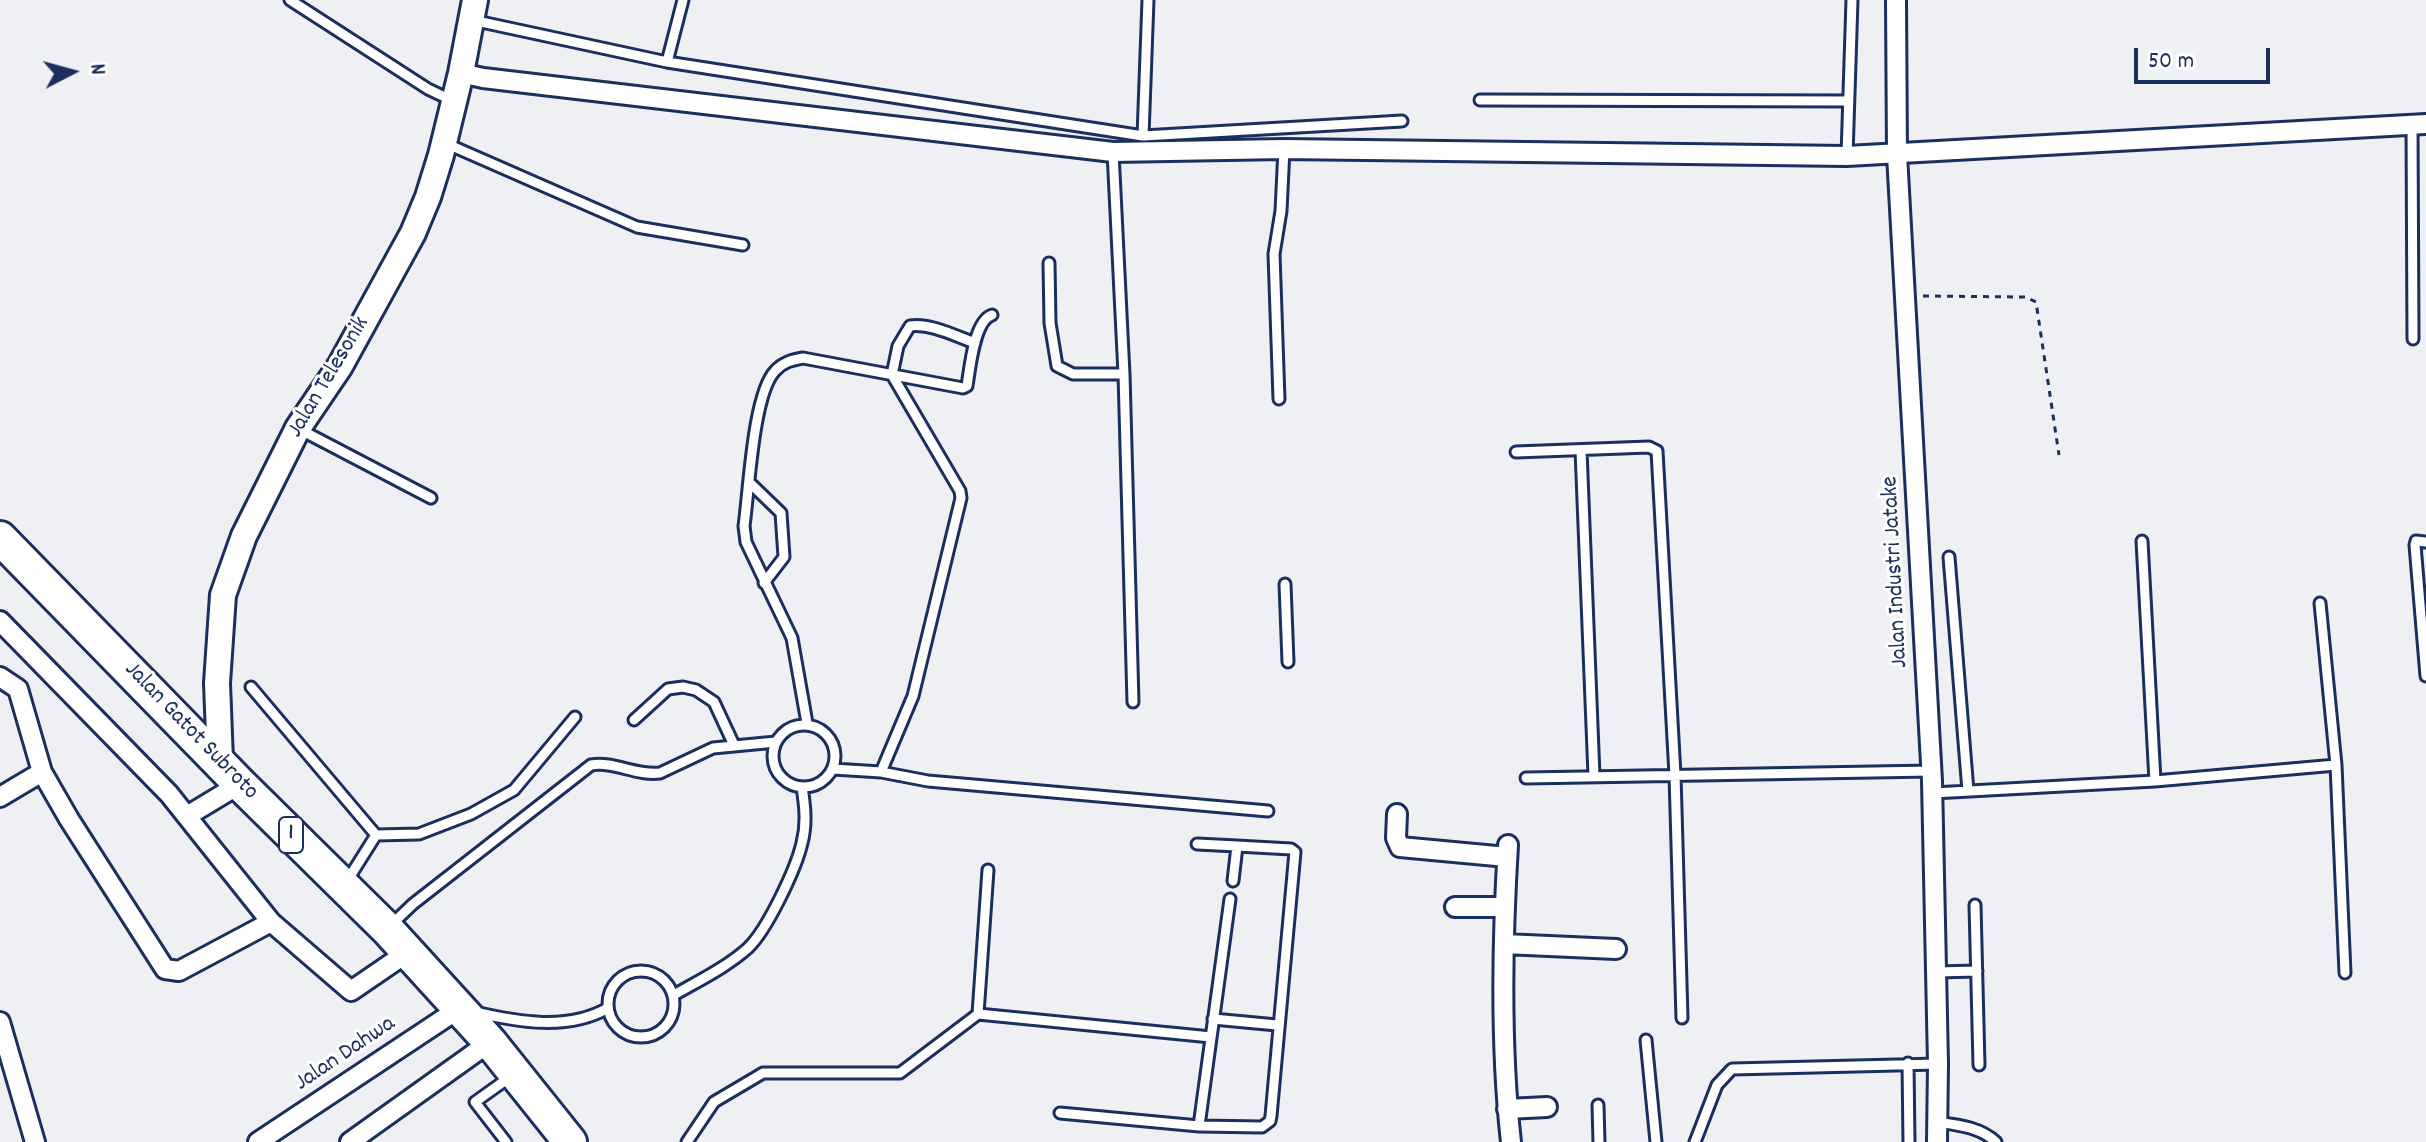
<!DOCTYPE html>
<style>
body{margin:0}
#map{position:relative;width:2426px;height:1142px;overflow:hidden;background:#fff;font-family:Dekko,sans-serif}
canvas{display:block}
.north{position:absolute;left:32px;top:32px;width:80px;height:80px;-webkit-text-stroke:6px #fff;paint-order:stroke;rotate:84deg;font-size:22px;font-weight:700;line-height:32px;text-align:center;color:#1b2f5e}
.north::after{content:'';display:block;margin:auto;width:28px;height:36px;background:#1b2f5e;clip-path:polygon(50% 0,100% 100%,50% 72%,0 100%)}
.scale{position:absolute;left:2134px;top:48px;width:136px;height:36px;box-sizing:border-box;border:4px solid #1b2f5e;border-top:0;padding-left:10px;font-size:24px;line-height:28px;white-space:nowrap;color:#1b2f5e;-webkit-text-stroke:6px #fff;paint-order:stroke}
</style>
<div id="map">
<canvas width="2426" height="1142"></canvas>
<div class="north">N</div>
<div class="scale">50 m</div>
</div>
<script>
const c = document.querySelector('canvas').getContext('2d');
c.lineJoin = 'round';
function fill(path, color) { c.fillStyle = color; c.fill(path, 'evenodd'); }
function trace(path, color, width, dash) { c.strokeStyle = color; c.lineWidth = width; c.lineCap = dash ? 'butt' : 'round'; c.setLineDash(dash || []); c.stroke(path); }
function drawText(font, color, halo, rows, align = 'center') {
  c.font = font + ' Dekko,sans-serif'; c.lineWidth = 6; c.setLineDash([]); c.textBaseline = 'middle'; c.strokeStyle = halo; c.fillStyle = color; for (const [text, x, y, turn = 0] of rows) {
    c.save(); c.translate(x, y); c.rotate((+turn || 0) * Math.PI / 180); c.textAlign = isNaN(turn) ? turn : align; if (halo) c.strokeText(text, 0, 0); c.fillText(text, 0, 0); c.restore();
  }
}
fill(new Path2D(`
 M0,0H2426V1142H0Z`), '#eff0f4');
const service = new Path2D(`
 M290,0L428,89L453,101
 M472,20L667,62L1143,136L1402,121
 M667,62L683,0
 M1480,100L1848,101
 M2412,124L2413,339
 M1143,136L1148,0
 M445,143L637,227L743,245
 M1113,152L1124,374L1133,702
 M1847,156L1852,0
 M1049,263L1050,323L1057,366L1073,374H1124
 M1279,399L1274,254L1281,211L1284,149
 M299,429L431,498
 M1581,450L1594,776
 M1516,452L1649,447L1657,451L1675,775L1682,1018
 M750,483L781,513L784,557L764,583
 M2142,541L2155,781
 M2426,542L2416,541L2415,545L2426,676
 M1949,557L1968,791
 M1285,584L1288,662
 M2320,603L2336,765L2345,973
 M251,687L376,835
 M634,720L668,689L683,687L696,690L714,702L734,745
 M807,723L792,638L746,542L744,526C749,491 753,394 775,371C783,362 792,360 803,358L963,388L967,386C970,368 974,321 992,315
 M773 756a31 31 0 1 1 62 0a31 31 0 1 1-62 0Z
 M833,769L881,772L928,781L1268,811
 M881,772L913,696L961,498L960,491L892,375L898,346L910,326C931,323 955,336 975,343
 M1526,778L1931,771
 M1933,793L2155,781L2336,765
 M1197,844L1237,846L1233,881
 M347,881L376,835L419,834L471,814L514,790L575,717
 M1975,905L1979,1065
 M391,925L413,904L591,765C614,761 636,776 660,773L713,748L776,742
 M608 1004a33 33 0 1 1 66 0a33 33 0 1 1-66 0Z
 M1936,972L1977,971
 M674,995C698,981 727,967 748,948C767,930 796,869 802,843C807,824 805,806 802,787
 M475,1012C518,1022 568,1031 608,1008
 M978,1014L988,870
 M1213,1019L1277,1025
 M1646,1040L1656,1142
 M1908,1063L1909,1142
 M1598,1105L1599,1142
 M1060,1113L1199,1126L1230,899
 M1937,1122C1958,1125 1980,1127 1996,1142
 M1199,1126L1262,1127L1270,1121L1271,1116L1295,852L1291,849L1237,846
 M506,1142L475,1102L510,1077
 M687,1142L714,1102L763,1073H900L978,1014L1211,1037
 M1695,1142L1717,1085L1732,1069L1938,1064`);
const minor = new Path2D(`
 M1896,0L1897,155L1932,781L1938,1064L1937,1142
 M461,73L483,78L1113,152L1284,149L1847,156L2426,124
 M0,621L169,794L271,922L351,991L408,952
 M0,677L18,689L42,772L69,819L165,969L179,971L271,922
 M0,797L42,772
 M1397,814L1396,838L1400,847L1507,857
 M187,816L240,784
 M1508,845C1502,944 1500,1044 1511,1142
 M1455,907H1504
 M1504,944L1616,949
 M0,1022L35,1142
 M1507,1109L1547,1107
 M258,1142L460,1008
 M350,1142L490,1042`);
const tertiary = new Path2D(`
 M220,761L217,683L223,595L244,536L298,428L340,366L413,233L428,197L441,155L461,73L475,0`);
const trunk = new Path2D(`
 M0,538L240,784L387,929L490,1042L570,1142`);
trace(service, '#1b2f5e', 15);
trace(minor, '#1b2f5e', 24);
trace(tertiary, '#1b2f5e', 30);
trace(trunk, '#1b2f5e', 38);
trace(new Path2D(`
 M1923,296L2025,297L2036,302L2059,455`), '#1b2f5e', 3, [6, 6]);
trace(service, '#fff', 9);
trace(minor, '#fff', 18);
trace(tertiary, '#fff', 24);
trace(trunk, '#fff', 32);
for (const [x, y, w] of [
 [291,835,24]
]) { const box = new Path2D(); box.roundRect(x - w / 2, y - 18, w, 36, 6); c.fillStyle = '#fff'; c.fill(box); trace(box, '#1b2f5e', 2); }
drawText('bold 22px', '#1b2f5e', null, [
 ["1",291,835]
]);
drawText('24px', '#1b2f5e', '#fff', [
 ["Jalan Telesonik",330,378,-59],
 ["Jalan Industri Jatake",1897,572,-93],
 ["Jalan Gatot Subroto",190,732,46],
 ["Jalan Dahwa",346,1055,-34]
]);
</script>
